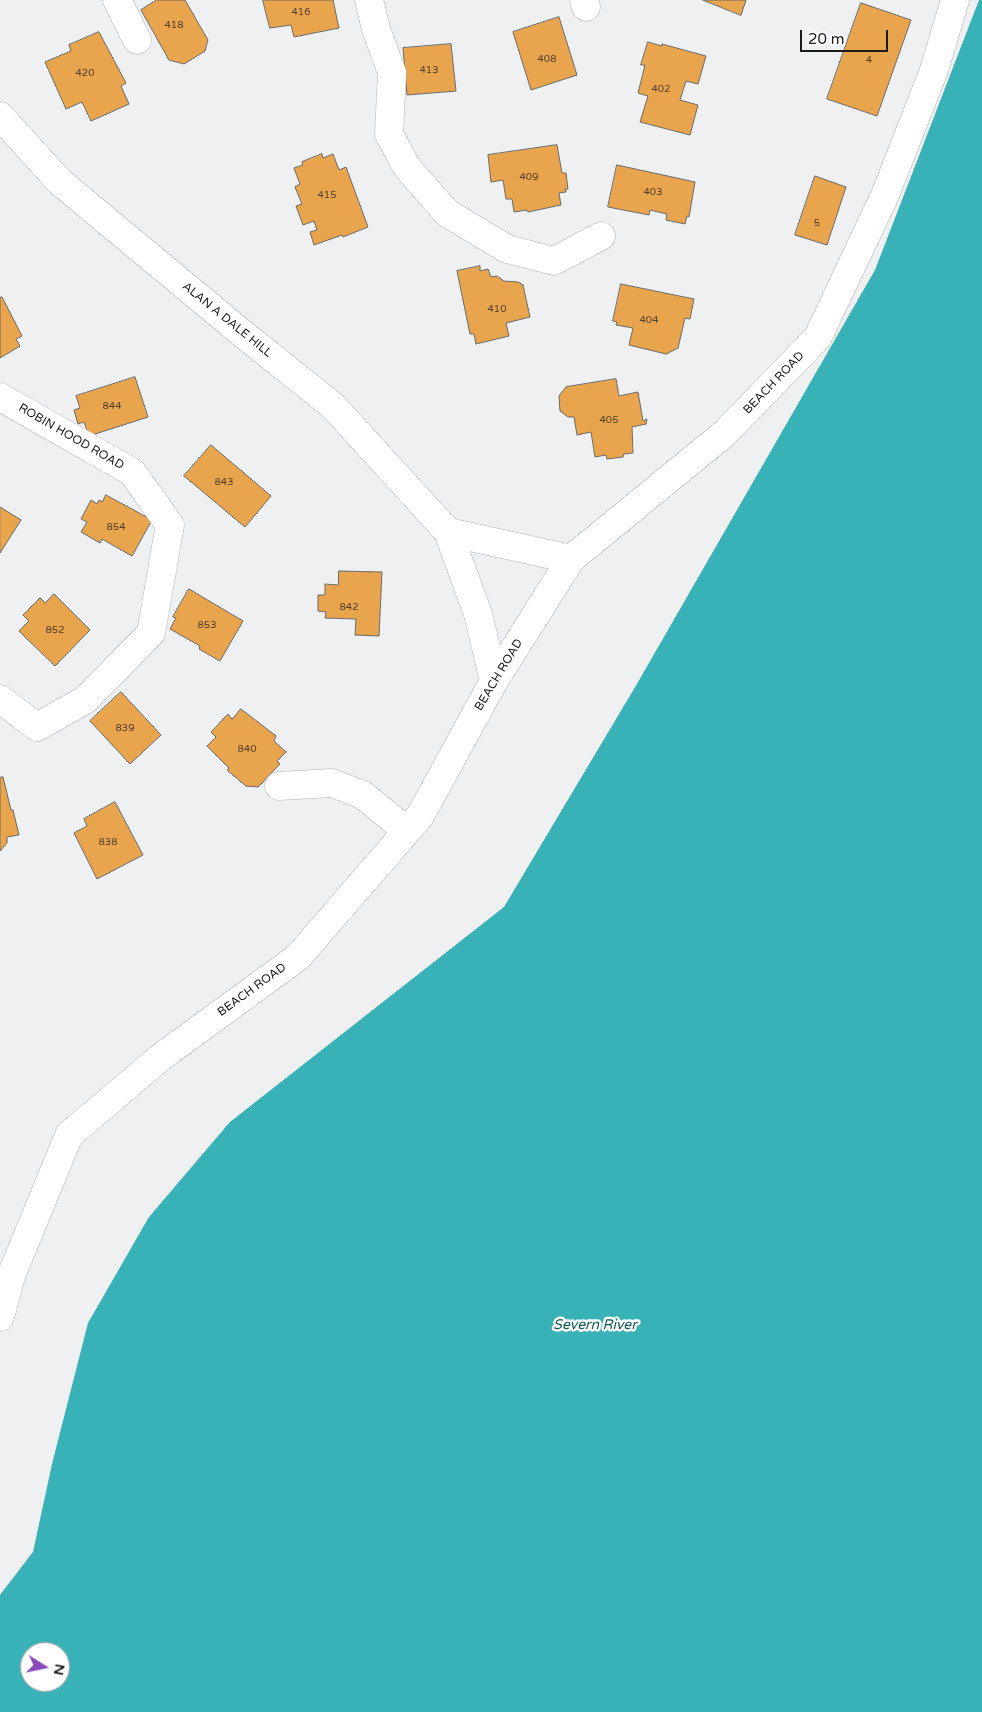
<!DOCTYPE html>
<style>
body{margin:0}
#map{position:relative;width:982px;height:1712px;overflow:hidden;background:#eef0f2;font-family:"Varela Round",sans-serif}
canvas{display:block}
.north{position:absolute;left:20px;top:1642px;width:50px;height:50px;box-sizing:border-box;background:#fff;border:1px solid #a4a4a4;border-radius:50%;rotate:100deg;font-size:14px;font-weight:700;line-height:20px;text-align:center;color:#1b1b1c}
.north::after{content:'';display:block;margin:auto;width:18px;height:22px;background:#8a47bb;clip-path:polygon(50% 0,100% 100%,50% 72%,0 100%)}
.scale{position:absolute;left:800px;top:30px;width:88px;height:22px;box-sizing:border-box;border:2px solid #1b1b1c;border-top:0;padding-left:6px;font-size:15px;line-height:18px;white-space:nowrap;color:#1b1b1c;-webkit-text-stroke:4px #fff;paint-order:stroke}
</style>
<div id="map">
<canvas width="982" height="1712"></canvas>
<div class="north">N</div>
<div class="scale">20 m</div>
</div>
<script>
const c = document.querySelector('canvas').getContext('2d');
c.lineJoin = 'round';
function fill(path, color) { c.fillStyle = color; c.fill(path, 'evenodd'); }
function trace(path, color, width, dash) { c.strokeStyle = color; c.lineWidth = width; c.lineCap = dash ? 'butt' : 'round'; c.setLineDash(dash || []); c.stroke(path); }
function drawText(font, color, halo, rows, align = 'center') {
  c.font = font + ' "Varela Round",sans-serif'; c.lineWidth = 5; c.setLineDash([]); c.textBaseline = 'middle'; c.strokeStyle = halo; c.fillStyle = color; for (const [text, x, y, turn = 0] of rows) {
    c.save(); c.translate(x, y); c.rotate((+turn || 0) * Math.PI / 180); c.textAlign = isNaN(turn) ? turn : align; if (halo) c.strokeText(text, 0, 0); c.fillText(text, 0, 0); c.restore();
  }
}
fill(new Path2D(`
 M979,0H982V1712H0V1595L33,1552L52,1464L88,1323L149,1217L230,1122L504,907L634,689L875,270ZM30,1652H60V1682H30Z`), '#39b2b7');
const building = new Path2D(`
 M157,0H185L208,40L205,51L184,64L169,60L141,10Z
 M263,0H333L339,28L294,37L291,25L270,28Z
 M703,0H746L741,15Z
 M861,3L911,20L877,116L827,99Z
 M559,17L577,75L531,90L513,32Z
 M99,32L126,83L121,86L129,104L91,121L82,102L66,109L45,62L71,51L69,45Z
 M648,42L662,46V44L706,56L698,84L686,81L680,100L698,105L690,135L640,122L648,96L638,93L645,65H641Z
 M451,44L456,91L407,95L403,48Z
 M557,145L562,173H566L568,189H565L566,192L559,193L561,205L528,212L527,210L514,212L512,199H506L503,180L491,182L488,155Z
 M322,154L323,158L333,154L339,170L346,167L368,227L343,237L342,235L314,245L310,232L317,230L314,221L303,225L296,206L302,204L295,187L300,184L294,168L303,165L302,162Z
 M617,165L695,182L689,217L687,216L685,224L666,220L667,214L654,211L650,210L649,215L608,207Z
 M815,176L846,187L827,245L795,235Z
 M480,266V271L488,269L491,277L497,276L504,281L518,282L523,285L530,317L506,323L509,336L476,344L474,334H470L457,271Z
 M621,284L694,299L690,319L685,318L678,348L666,354L629,345L633,328L616,325L617,322L613,321Z
 M2,297L22,336L16,339L20,346L0,358V298Z
 M135,377L148,417L89,436L84,422L78,424L74,410L80,408L76,396Z
 M616,379L619,396L638,392L643,421L647,419L646,424L632,427L633,453L624,454L623,457L607,459L606,455L595,457L591,432L577,435L574,417H568L560,411L559,396L566,387Z
 M211,445L271,496L245,527L184,476Z
 M106,495L152,520L132,556L102,539L100,543L81,532L87,522L81,519L91,500L97,504L99,500L102,502Z
 M0,507L21,520L0,553Z
 M339,571L382,572L379,636L355,635L356,619L325,618L326,612L318,611V595H325V584L338,585Z
 M189,589L243,621L220,661L199,649L200,646L170,629L176,618L173,617Z
 M54,594L90,630L55,666L19,631L29,621L23,615L40,598L45,603Z
 M121,692L161,735L130,764L90,721Z
 M241,709L276,736L274,741L286,752L277,761L280,764L258,787L246,786L227,770L229,768L207,746L216,737L211,732L228,714L232,719Z
 M3,777L11,810H13L19,835L7,837V843L0,851V778Z
 M115,802L143,855L97,879L74,833L87,826L84,819Z`);
fill(building, '#e9a44e');
trace(building, '#6b6a68', 1);
const minor = new Path2D(`
 M117,0L137,40
 M369,0L376,29L392,73L389,134L406,166L447,213L507,249L554,261L601,236
 M584,0L586,7
 M0,116L60,182L243,334L333,406L448,532L571,559
 M0,397L132,472L170,525L151,633L85,700L37,727L0,699
 M448,532L478,614L494,681
 M279,786L332,783L363,795L407,831
 M0,1317L11,1276L69,1135L161,1057L298,957L420,816L494,681L571,559L725,433L818,337L885,195L934,70L955,0`);
trace(minor, '#b3b5b7', 29);
trace(minor, '#fff', 28);
drawText('10px', '#4e3d28', null, [
 ["416",301,12],
 ["418",174,25],
 ["408",547,59],
 ["4",869,60],
 ["413",429,70],
 ["420",85,73],
 ["402",661,89],
 ["409",529,177],
 ["403",653,192],
 ["415",327,195],
 ["5",817,223],
 ["410",497,309],
 ["404",649,320],
 ["844",112,406],
 ["405",609,420],
 ["843",224,482],
 ["854",116,527],
 ["842",349,607],
 ["853",207,625],
 ["852",55,630],
 ["839",125,728],
 ["840",247,749],
 ["838",108,842]
]);
drawText('12px', '#1b1b1c', '#fff', [
 ["ALAN A DALE HILL",227,320,39],
 ["BEACH ROAD",774,383,-46],
 ["ROBIN HOOD ROAD",71,437,30],
 ["BEACH ROAD",499,675,-59],
 ["BEACH ROAD",252,990,-36]
]);
drawText('italic 14px', '#125659', '#fff', [
 ["Severn River",595,1325]
]);
</script>
